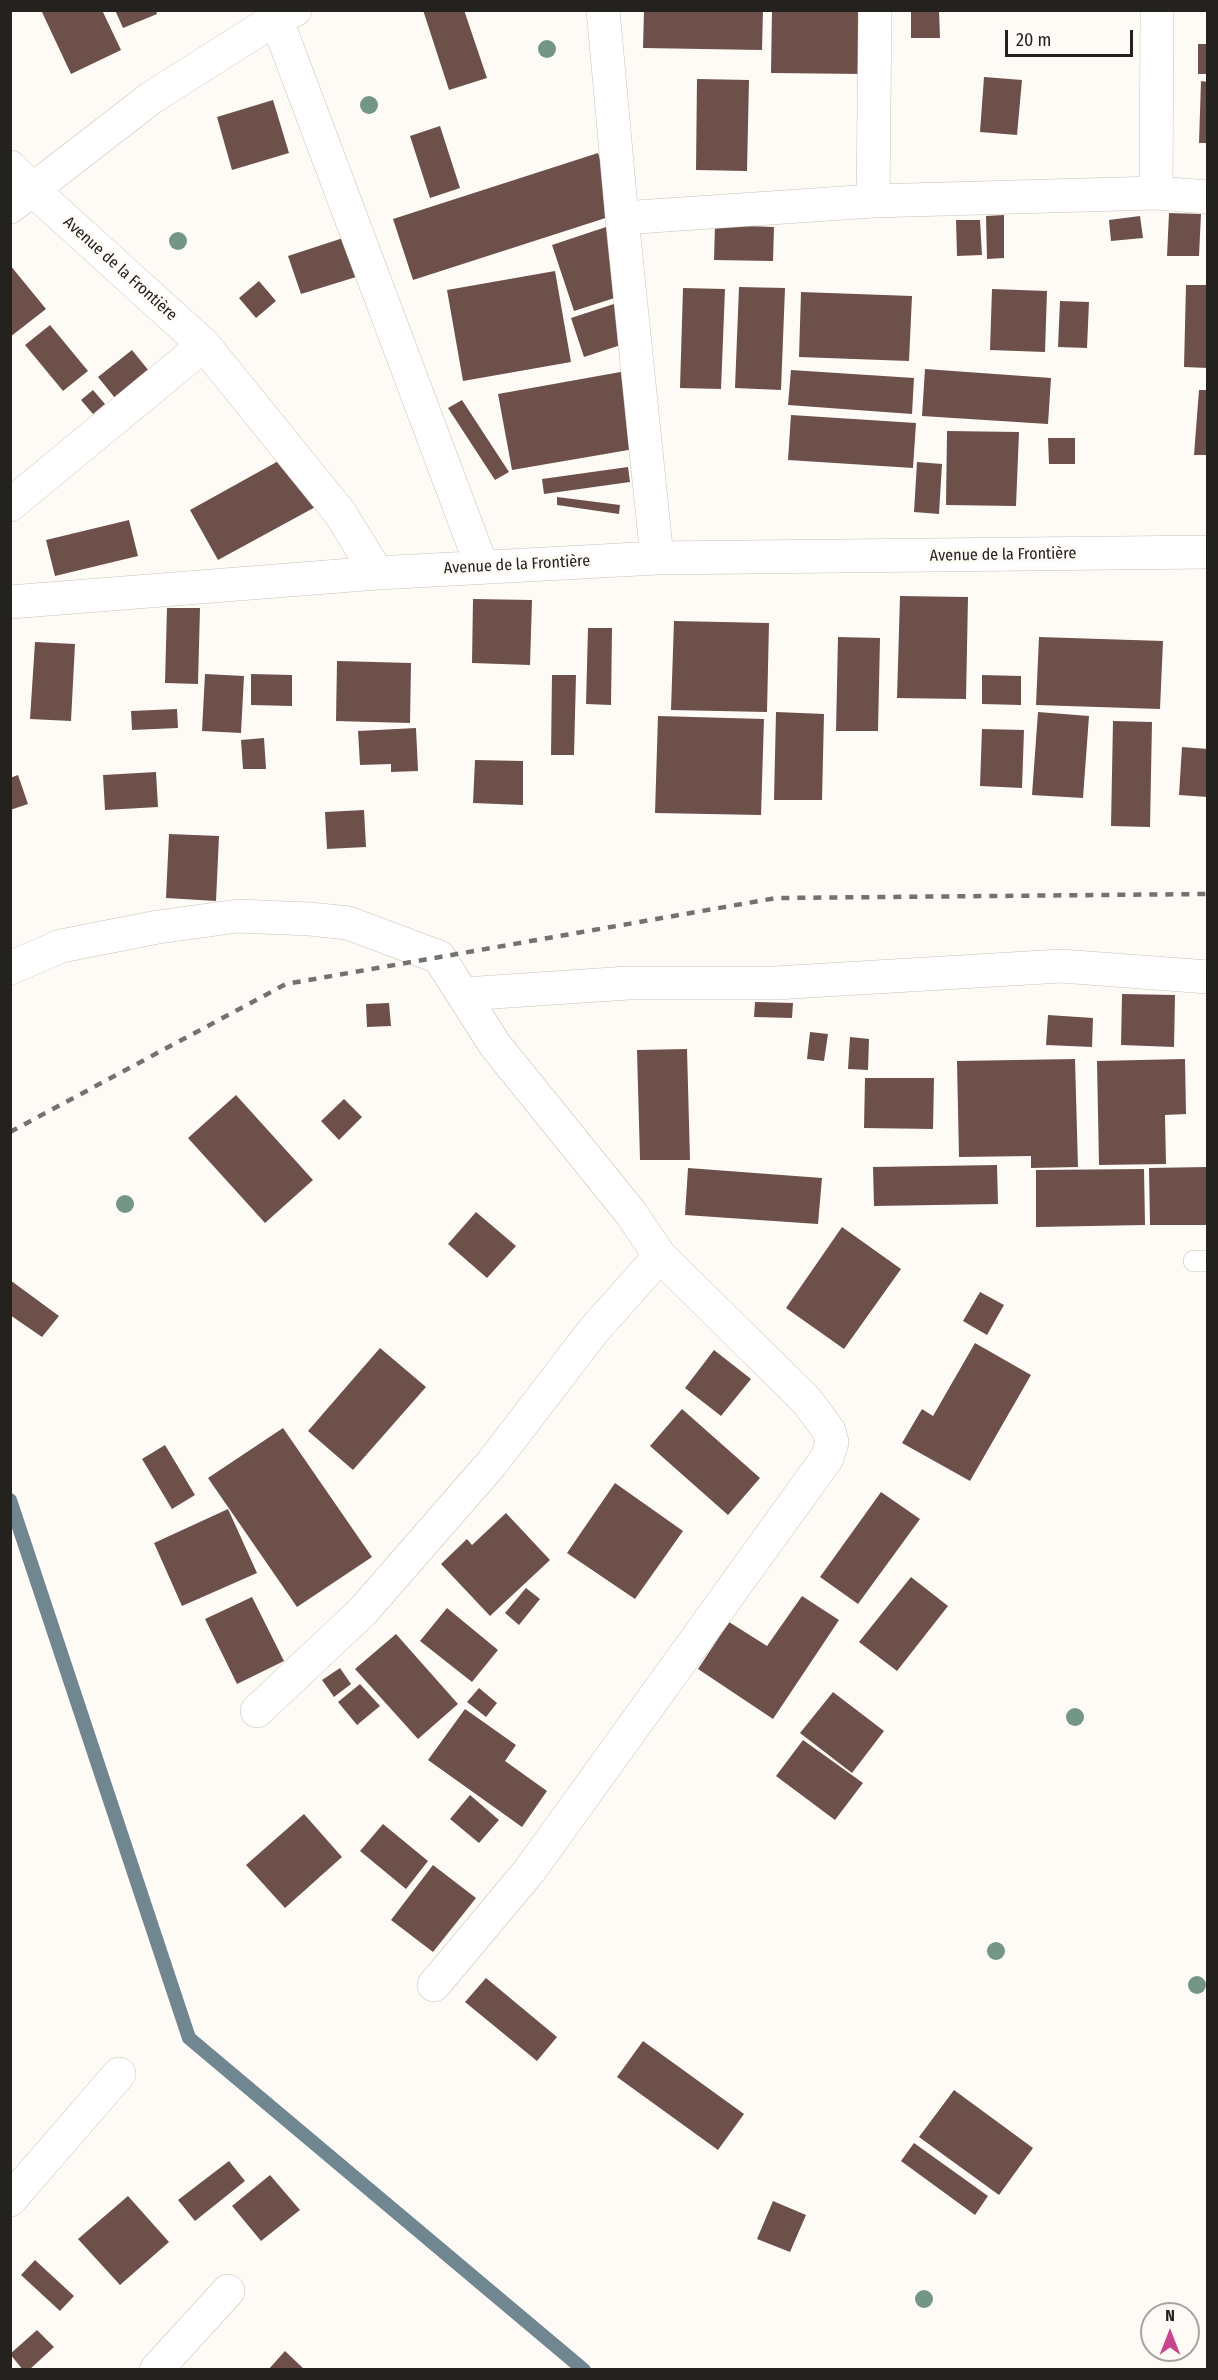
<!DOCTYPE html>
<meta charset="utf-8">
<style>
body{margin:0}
#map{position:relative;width:1218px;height:2380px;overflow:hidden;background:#fefbf7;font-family:"Fira Sans Condensed",sans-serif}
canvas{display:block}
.frame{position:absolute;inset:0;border:12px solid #24221e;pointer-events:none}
.north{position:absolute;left:1140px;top:2302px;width:60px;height:60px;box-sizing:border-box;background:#fefbf7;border:2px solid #a7a4a0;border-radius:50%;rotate:0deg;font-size:16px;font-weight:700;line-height:24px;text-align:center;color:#24221e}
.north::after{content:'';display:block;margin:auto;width:21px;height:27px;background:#c8468d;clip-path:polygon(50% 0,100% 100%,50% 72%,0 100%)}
.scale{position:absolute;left:1005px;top:30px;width:128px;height:27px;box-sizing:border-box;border:3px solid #24221e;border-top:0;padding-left:8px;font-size:18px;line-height:21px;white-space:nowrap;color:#24221e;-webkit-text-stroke:4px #fefbf7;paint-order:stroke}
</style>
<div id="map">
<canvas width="1218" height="2380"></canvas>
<div class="frame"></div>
<div class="north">N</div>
<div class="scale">20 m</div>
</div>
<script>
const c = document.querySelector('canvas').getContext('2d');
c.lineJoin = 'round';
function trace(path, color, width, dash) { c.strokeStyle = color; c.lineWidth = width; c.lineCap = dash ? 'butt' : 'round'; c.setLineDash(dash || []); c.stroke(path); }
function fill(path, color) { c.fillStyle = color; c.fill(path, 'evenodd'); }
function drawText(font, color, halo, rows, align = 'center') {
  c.font = font + ' "Fira Sans Condensed",sans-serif'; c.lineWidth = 6; c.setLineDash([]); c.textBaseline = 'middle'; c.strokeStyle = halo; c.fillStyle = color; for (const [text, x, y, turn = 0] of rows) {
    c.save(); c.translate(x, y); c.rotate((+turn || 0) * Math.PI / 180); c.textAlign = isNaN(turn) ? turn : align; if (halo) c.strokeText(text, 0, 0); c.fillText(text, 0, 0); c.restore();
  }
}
trace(new Path2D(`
 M10,1500L189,2038L584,2370`), '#708690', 14);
fill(new Path2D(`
 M41,10H102L121,50L71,74Z
 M115,10H156L157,14L123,28Z
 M423,10H464L487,78L449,90Z
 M644,10H763L762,50L643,48Z
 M772,10H865L864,74L771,73Z
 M911,10H939L940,38H911Z
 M1198,44H1208V74H1198Z
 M984,77L1022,80L1017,135L980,132Z
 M697,79L749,80L747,171L696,170Z
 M1201,81L1208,82V143H1199Z
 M273,100L289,153L232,170L217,117Z
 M440,126L460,188L430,198L410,136Z
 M598,153L618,214L413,280L393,219Z
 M1169,213L1201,214L1199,256H1167Z
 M1004,215V258L987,259L986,216Z
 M1140,216L1143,238L1111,241L1109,220Z
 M956,220H980L982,255L957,256Z
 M715,225L774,227L773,261L714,260Z
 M606,227L627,294L574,311L552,245Z
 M343,238L356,277L301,294L288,256Z
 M10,265L46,309L10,337Z
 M555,271L571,362L463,381L447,290Z
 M259,281L276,301L256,318L239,298Z
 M1186,285H1208V368L1184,367Z
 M739,287L785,288L781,390L735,388Z
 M683,288L725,289L721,389L680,388Z
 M992,289L1047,291L1045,352L990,350Z
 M801,292L912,296L909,361L799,357Z
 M1060,301L1089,302L1087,348L1058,347Z
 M620,302L633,341L584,357L571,318Z
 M50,325L88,371L63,391L25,345Z
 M132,350L149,371L115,398L98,377Z
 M925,369L1051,378L1048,424L922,416Z
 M791,370L914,378L912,414L788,405Z
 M626,371L640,448L512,470L498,394Z
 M93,390L105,404L93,414L81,400Z
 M1199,390H1208V455H1194Z
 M462,400L509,472L495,480L448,408Z
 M791,415L916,423L913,468L788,460Z
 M947,431L1019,432L1016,506L946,505Z
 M1048,438H1075V464H1049Z
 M291,454L319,505L218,560L190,510Z
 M917,462L942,464L939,514L914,512Z
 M628,467L630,482L544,494L542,479Z
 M557,497L620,505L619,514L557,505Z
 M129,520L138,556L55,576L46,540Z
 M900,596L968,597L966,699L897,698Z
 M473,599L532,600L530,665L472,663Z
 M167,608H200L198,684L165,683Z
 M674,621L769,623L767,712L671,710Z
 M588,628H612L611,705L586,704Z
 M838,637L880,638L878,731H836Z
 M1039,637L1163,641L1160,709L1036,705Z
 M35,642L75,644L71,721L30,719Z
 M337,661L411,663L410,723L336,721Z
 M205,674L244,676L241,733L202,731Z
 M251,674L292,675V706L251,705Z
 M552,675H576L574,755H551Z
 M982,675L1021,676V705L982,704Z
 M177,709L178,728L132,730L131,711Z
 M776,712L824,714L822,800H774Z
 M1038,712L1089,716L1083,798L1032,795Z
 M658,716L764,719L761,815L655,813Z
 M1113,721L1152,722L1150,827L1111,826Z
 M416,728L418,771L391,772V764L360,765L358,731Z
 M982,729L1024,730L1022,788L980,786Z
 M264,738L266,769H243L241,740Z
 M1182,747L1208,749V797L1179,795Z
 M475,760L523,761V805L473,803Z
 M156,772L158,807L105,810L103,775Z
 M18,775L28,804L10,810V778Z
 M364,810L366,847L327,849L325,812Z
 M169,834L219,836L216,901L166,898Z
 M1122,994L1175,995L1174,1047L1121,1045Z
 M755,1002L793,1003L792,1018L754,1017Z
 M389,1003L391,1026L367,1027L366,1004Z
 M1048,1015L1093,1018L1092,1047L1046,1045Z
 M810,1032L828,1034L824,1061L807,1059Z
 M850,1037L869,1039L868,1070L848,1069Z
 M687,1049L690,1160H640L637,1050Z
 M1075,1059L1078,1167L1031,1168V1156L959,1157L957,1061Z
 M1185,1059L1186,1114L1165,1115L1166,1164L1099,1165L1097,1061Z
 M865,1078H934L933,1129L864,1128Z
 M236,1095L313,1180L265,1223L188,1138Z
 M344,1099L362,1117L339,1140L321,1121Z
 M997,1165L998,1204L874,1206L873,1167Z
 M1208,1167V1225H1150L1149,1168Z
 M688,1168L822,1178L818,1224L685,1215Z
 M1144,1169L1145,1225L1036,1227V1170Z
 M476,1212L516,1246L487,1278L448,1244Z
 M842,1227L901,1269L844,1349L786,1308Z
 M10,1280L59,1316L42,1337L10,1315Z
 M980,1292L1004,1305L987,1335L963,1321Z
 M975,1343L1031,1375L970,1481L902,1443L922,1409L933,1416Z
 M380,1348L426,1387L353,1470L308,1431Z
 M714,1350L751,1379L721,1416L685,1388Z
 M682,1409L760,1478L728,1515L650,1446Z
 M283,1428L372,1557L297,1607L208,1478Z
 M165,1445L195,1495L172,1509L142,1459Z
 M615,1483L683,1531L635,1599L567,1553Z
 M881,1492L920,1519L858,1604L820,1577Z
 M228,1509L257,1573L182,1606L154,1543Z
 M506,1513L550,1560L490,1616L441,1564L467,1539L472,1545Z
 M911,1577L948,1606L897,1671L859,1642Z
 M526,1588L540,1599L519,1625L505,1613Z
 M802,1596L839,1620L773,1719L698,1669L729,1622L767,1646Z
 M252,1597L284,1661L237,1684L205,1619Z
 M447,1608L498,1650L472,1682L420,1641Z
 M396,1634L458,1704L418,1739L355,1669Z
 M340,1668L351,1684L334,1697L322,1680Z
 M360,1684L380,1706L357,1725L338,1702Z
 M479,1688L497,1703L486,1717L467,1702Z
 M833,1692L884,1731L852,1773L800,1733Z
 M465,1709L516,1745L505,1761L547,1791L522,1827L428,1760Z
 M803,1740L863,1783L835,1820L776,1776Z
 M470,1795L499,1820L479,1843L450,1819Z
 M304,1814L342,1857L285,1908L246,1865Z
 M383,1824L428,1861L406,1889L360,1851Z
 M433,1865L476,1898L433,1952L391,1920Z
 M486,1978L557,2037L537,2061L465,2002Z
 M643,2041L744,2114L718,2150L617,2077Z
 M954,2090L1033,2148L999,2195L919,2137Z
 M914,2143L988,2196L975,2215L901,2161Z
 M229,2161L245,2181L195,2221L178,2200Z
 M270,2175L300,2210L261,2241L232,2206Z
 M128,2196L169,2242L120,2285L78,2239Z
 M773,2201L806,2215L790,2252L757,2239Z
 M35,2260L74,2296L60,2311L21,2275Z
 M37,2330L54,2347L29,2370H23L10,2354Z
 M285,2351L305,2370H268Z`), '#6e504b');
const lane = new Path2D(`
 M1194,1261H1208`);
const street = new Path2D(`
 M273,10L482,567
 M603,10L622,218L657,558
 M10,167L34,191L204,345L340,513L377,573L657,558L1208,552
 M1156,193L1157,10
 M873,201L875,10
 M10,207L151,98L277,18L295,10
 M622,218L873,201L1156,193L1208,197
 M10,505L204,345
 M10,602L377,573
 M10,968L61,946L158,927L238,916L310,919L348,923L439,957L495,1045L630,1212L660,1256L807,1401L829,1431L832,1442L827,1458L530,1870L434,1985
 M464,994L628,983H775L1061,966L1208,977
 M257,1711L363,1611L492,1463L594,1330L660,1256
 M10,2200L119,2074
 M156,2370L228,2291`);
trace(lane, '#c9c2b7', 22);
trace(street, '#c9c2b7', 34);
trace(lane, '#fff', 21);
trace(street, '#fff', 33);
trace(new Path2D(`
 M10,1132L286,984L776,898L1208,894`), '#74726e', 4.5, [8, 8]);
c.fillStyle = '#749688';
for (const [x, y] of [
 [547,49],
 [369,105],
 [178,241],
 [125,1204],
 [1075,1717],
 [996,1951],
 [1197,1985],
 [924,2299]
]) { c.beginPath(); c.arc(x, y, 9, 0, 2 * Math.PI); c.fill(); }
drawText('16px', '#24221e', '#fefbf7', [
 ["Avenue de la Frontière",120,269,42],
 ["Avenue de la Frontière",1003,555,-1],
 ["Avenue de la Frontière",517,565,-3]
]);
</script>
